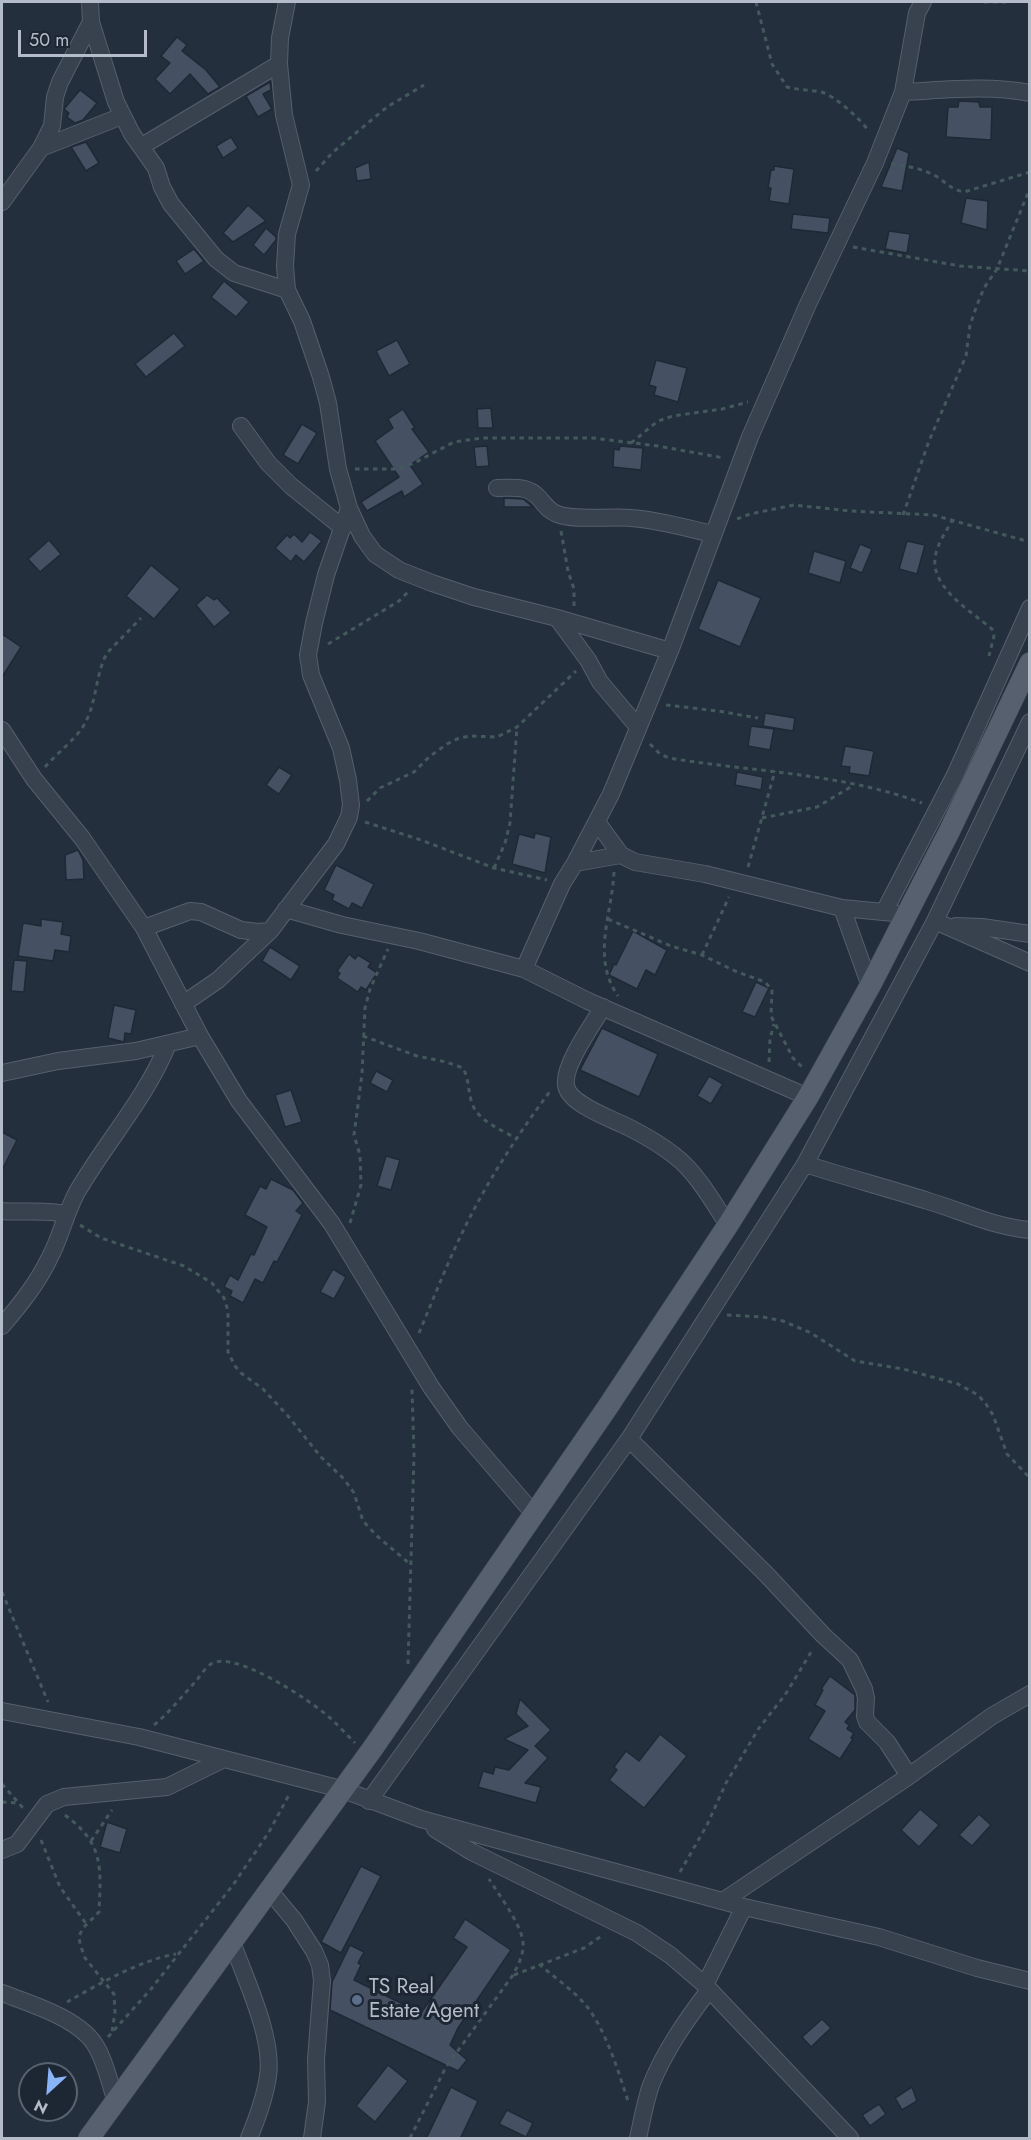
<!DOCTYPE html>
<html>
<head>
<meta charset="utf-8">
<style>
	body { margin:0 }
	#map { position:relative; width:1031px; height:2140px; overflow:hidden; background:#242f3e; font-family:Jost,sans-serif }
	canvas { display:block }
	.frame { position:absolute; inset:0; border:3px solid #b4bcc9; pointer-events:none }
	.north { position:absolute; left:18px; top:2062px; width:60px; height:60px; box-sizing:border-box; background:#1d2633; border:2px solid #59626f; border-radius:50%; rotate:206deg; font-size:16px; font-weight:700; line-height:24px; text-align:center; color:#b4bcc9 }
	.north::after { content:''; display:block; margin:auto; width:21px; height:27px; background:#8ab4f8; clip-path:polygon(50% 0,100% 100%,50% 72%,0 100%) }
	.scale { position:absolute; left:18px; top:30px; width:129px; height:27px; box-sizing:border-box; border:3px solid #b4bcc9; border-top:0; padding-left:8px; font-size:18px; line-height:21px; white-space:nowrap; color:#b4bcc9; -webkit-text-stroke:4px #1d2633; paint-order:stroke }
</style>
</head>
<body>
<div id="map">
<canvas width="1031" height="2140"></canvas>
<div class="frame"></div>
<div class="north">N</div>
<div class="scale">50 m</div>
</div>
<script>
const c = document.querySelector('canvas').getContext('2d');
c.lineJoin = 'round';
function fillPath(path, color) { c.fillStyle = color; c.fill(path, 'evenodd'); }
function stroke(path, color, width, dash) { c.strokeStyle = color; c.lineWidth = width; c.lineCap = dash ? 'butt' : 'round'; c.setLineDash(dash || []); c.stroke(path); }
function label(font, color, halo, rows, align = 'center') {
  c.font = font + ' Jost,sans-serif'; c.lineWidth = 6; c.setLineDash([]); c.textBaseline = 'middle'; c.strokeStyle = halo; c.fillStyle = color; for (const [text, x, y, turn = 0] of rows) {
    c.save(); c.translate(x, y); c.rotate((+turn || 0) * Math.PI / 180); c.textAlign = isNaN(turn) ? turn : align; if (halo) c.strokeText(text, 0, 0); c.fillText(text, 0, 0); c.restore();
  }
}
const building = new Path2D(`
	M177 37 187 45 182 51 206 70 220 87 208 94 190 74 170 94 155 79 170 63 161 56Z
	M270 82 271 90 263 94 272 109 258 117 246 96Z
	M80 90 97 103 83 120 75 123 67 117 69 113 64 109Z
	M959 101 979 102 980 107H992L991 140 946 137 948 107H958Z
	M231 137 238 148 223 158 216 146Z
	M86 142 99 163 86 171 71 147Z
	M897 148 909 153 902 191 881 187Z
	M369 162 371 179 357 181 355 168Z
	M774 166 794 169 789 204 769 201 771 188H768L771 170H774Z
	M966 198 988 201 987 230 961 223Z
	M248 205 266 221 233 242 223 233Z
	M793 214 830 218 828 233 791 229Z
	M266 228 276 237V240L264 255 253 245Z
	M889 231 910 234 907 253 885 249Z
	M194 249 204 261 185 274 176 261Z
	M224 281 249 302 236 317 211 297Z
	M174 333 185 346 146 377 135 364Z
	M397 340 410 364 389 376 376 351Z
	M656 360 687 368 678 402 654 395 656 387 649 385Z
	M491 408 493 428H478L477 409Z
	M403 409 415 428 412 429 429 452 410 465 423 484 404 497 402 491 367 511 361 502 399 477 375 441 393 428 388 419Z
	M302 424 317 433 298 464 283 455Z
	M487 446 489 466 476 467 474 447Z
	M620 446 643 448 641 470 613 467 614 449 619 450Z
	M504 498 523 499 533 507H504Z
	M310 532 322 541 304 562 296 555 291 562 275 548 287 535 290 538 294 534 302 542Z
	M49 540 61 554 40 572 28 559Z
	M907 541 925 545 917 574 899 569Z
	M860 544 872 549 862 573 850 568Z
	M814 551 846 561 840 583 808 573Z
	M151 565 180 589 154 619 126 596Z
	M718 580 761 598 740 647 698 629Z
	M207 595 214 600 217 598 231 613 214 627 196 605Z
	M2 634 21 647 2 677Z
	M765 713 795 718 793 731 763 726Z
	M751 726 774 729 770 750 748 746Z
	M845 746 874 751 869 776 849 773 850 767 841 766Z
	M279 767 292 775 279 794 266 785Z
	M737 772 763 777 761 790 735 785Z
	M535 833 551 837 545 873 512 864 519 834 534 838Z
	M78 850 83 860 84 879 66 880 65 855Z
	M336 865 374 884 362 908 352 903 349 909 332 900 334 895 324 890Z
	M41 919 63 922 61 934 71 936 69 952 55 950 53 961 18 956 23 923 41 926Z
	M633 931 667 950 655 975 646 970 637 989 609 975 614 964 616 965Z
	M270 947 300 966 291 980 262 961Z
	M349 954 355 959 358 955 371 963 368 967 377 973 366 990 361 987 358 992 337 978 340 973 337 971Z
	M14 960 27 961 24 992 11 991Z
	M756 982 769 988 755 1017 742 1012Z
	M114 1005 136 1010 131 1034 125 1033 124 1042 108 1038Z
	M602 1028 658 1054 639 1097 580 1070Z
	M376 1071 393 1080 387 1092 370 1083Z
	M709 1076 723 1084 711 1104 697 1096Z
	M291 1090 302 1122 285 1127 275 1095Z
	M2 1132 17 1140 2 1170Z
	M386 1156 400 1160 391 1190 377 1186Z
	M271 1179 293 1190 303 1203 296 1211 302 1215 277 1262 274 1261 263 1283 255 1279 243 1303 230 1296 232 1291 224 1287 230 1275 238 1280 251 1254 254 1255 267 1227 245 1215 260 1186 266 1189Z
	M333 1269 346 1277 334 1299 320 1292Z
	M830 1676 855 1695V1710L845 1722 849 1725 847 1729 854 1733 851 1738 853 1739 840 1759 808 1739 825 1711 815 1705 823 1690 821 1689Z
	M520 1699 551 1730 535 1746 548 1758 525 1783 541 1787 536 1803 478 1787 483 1771 493 1774 495 1767 509 1770 528 1750 504 1739 528 1726 516 1714Z
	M660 1734 687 1756 644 1808 609 1780 617 1770 614 1767 626 1751 639 1761Z
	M920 1809 939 1825 919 1847 901 1830Z
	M979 1814 991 1825 972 1846 959 1835Z
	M107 1822 127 1829 120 1853 100 1847Z
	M361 1866 381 1876 341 1953 321 1942Z
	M465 1919 511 1950 458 2028 450 2045 467 2060 458 2071 330 2010 332 1982 350 1945 364 1952 358 1963 361 1965 354 1980 421 2013 467 1947 453 1938Z
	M822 2019 831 2028 811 2047 802 2037Z
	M388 2065 408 2081 375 2122 356 2106Z
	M451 2087 478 2101 460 2139H426Z
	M912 2087 917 2101 902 2110 895 2098Z
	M879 2104 886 2114 870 2126 862 2115Z
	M507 2110 533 2123 526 2137 499 2124Z`);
const path = new Path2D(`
	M756 2 772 64 787 87C798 90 809 90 821 92 834 95 862 120 869 132
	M984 2H1009
	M891 164C908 166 925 169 939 178 947 184 953 190 964 192L1030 172
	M316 171 332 153 387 107 424 85
	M853 247 960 266 1030 271
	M631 443 658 421 673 416 722 409 748 402
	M355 469H398L414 463 454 442 482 438H593L658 446 724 458
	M903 515 929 441 966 356 970 325 977 305 984 288 997 269 1030 188
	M737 519 750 514 794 505 850 511 933 515 1030 542
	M953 519C947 530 939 541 936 553 927 586 971 611 992 629L994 636 989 656
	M561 531 568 571 574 589V607
	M328 644 399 601 410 590
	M666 705 718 711 758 718
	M650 744 660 754 669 758C753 772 841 773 922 803
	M45 767C57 753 75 740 84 725 97 703 95 675 107 653L141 618
	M367 801 380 788 414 772 429 757 447 744 459 738 470 736 497 737 517 727 576 671
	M762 818 817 807 854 785
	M365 822 421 840 494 868 547 880
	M748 867 775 771
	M494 868 505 843 510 823 517 727
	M614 872C612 915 591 957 618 996
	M608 919 671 946 702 955 735 971 765 982 772 990 771 1016 793 1058 803 1068
	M702 955 729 897
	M363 1036 417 1056 446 1062 463 1068C469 1079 468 1089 471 1100 476 1121 501 1129 517 1139
	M769 1062 770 1039 774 1024
	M350 1223 361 1185 360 1155 354 1135 362 1074 365 1008 370 989 388 949
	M80 1225 101 1238 184 1266 212 1283 224 1298 228 1311V1352L235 1366 241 1373 263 1389 288 1416 321 1457 344 1479 354 1493 363 1521 377 1536 410 1564
	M727 1315 763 1317 783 1321 811 1333 855 1361 903 1369 958 1384 978 1395 986 1404 993 1415 1007 1454 1030 1478
	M419 1333C435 1295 450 1256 469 1219 492 1174 521 1130 551 1090
	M2 1592 48 1702
	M408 1664 414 1455 412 1389
	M154 1725C170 1712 182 1696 196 1681 200 1676 205 1668 211 1664 234 1649 311 1701 329 1717 338 1725 347 1735 355 1743
	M2 1784 23 1808
	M2 1802 20 1803
	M65 1815C104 1844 101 1867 99 1912L83 1928 79 1936 80 1944 85 1958 114 1994 115 2012 112 2032
	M41 1840 60 1887 87 1925
	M91 1841 112 1810
	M680 1872 707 1825 726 1783 759 1728 785 1695 813 1649
	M539 1964C556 1979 578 1993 591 2012 609 2039 619 2074 629 2104
	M514 1975 584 1948 603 1935
	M67 2002C99 1984 140 1960 176 1954
	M108 2037 151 1989 233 1885 269 1832 290 1793
	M410 2138 446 2067 513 1975C518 1965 524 1955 523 1943 522 1925 499 1895 489 1879`);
const minor = new Path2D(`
	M90 2 91 22 116 102 132 134 156 168 162 187 171 204 216 259 234 273 287 290
	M287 2 280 38 279 64 284 115 301 185 287 234 285 266 287 290 302 321 321 377 328 403 338 469 349 508 362 536 375 554 399 570 432 583 474 597 557 618 670 651
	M903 92C945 90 988 85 1030 93
	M142 146 279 64
	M41 148 122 116
	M2 202 41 148 52 126 55 97 60 82 91 22
	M241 426 268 463 291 486 343 528
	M497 488C514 488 528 485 540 499 545 505 549 511 557 514 575 521 610 516 631 518 659 520 686 528 713 534
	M557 618 588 660 600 682 638 727
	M2 730 34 779 82 838 144 928 200 1036 239 1101 332 1224 431 1387 460 1428 534 1514
	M597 822 621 855 635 862 705 874 842 908 894 913
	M575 863 621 855
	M842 908 870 986
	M286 909 342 925 419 941 524 969 588 1001 808 1097
	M884 912 955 775 1030 608
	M935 921 1030 963
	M956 926 982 927 1030 934
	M144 928 190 911 201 912 241 930 258 932 270 931
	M524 969 562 884 575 863 611 794 670 651 750 437 808 304 875 163 903 92 917 13 923 2
	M183 1004 218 980 270 931 336 844 349 817 351 805 348 780 341 748 311 675 308 655 314 623 326 575 349 508
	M603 1007C593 1024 563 1065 566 1085 568 1104 612 1119 628 1127 644 1135 661 1145 675 1156 697 1173 713 1202 728 1225
	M2 1073 58 1061 136 1051 200 1036
	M805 1164C846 1177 887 1188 928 1201 962 1211 994 1227 1030 1230
	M2 1211C23 1213 44 1209 65 1214
	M2 1326C19 1306 37 1284 49 1259 61 1237 65 1214 77 1192 106 1142 146 1098 168 1044
	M629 1439 766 1574 823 1635 850 1660 864 1689 866 1698 865 1716 867 1722 887 1742 909 1776
	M2 1711 139 1737 341 1789 421 1819 744 1907 879 1937 977 1968 1030 1981
	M369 1801 629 1439 805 1164 935 921 1030 722
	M435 1829 472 1852 637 1933 670 1955 705 1985 850 2138
	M2 1850 17 1844 47 1804 64 1797 167 1787 224 1759
	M269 1890 294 1920 314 1951 320 1965 322 1981 316 2060 317 2102 312 2138
	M723 1901 909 1776 992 1716 1030 1694
	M232 1942C245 1978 274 2038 268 2076 265 2097 257 2119 249 2138
	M705 1985 744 1907
	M2 1993C31 2004 82 2019 97 2048 106 2064 110 2084 116 2102
	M638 2138C642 2121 645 2102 651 2085 665 2050 687 2019 709 1990`);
const major = new Path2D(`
	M89 2138 373 1748 607 1408 728 1225 808 1097 870 986 949 832 1030 663`);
const markers = [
	[357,2000,6,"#5c6f8a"]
];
const poiNames = [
	["TS Real",369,1988],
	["Estate Agent",369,2012]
];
fillPath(building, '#455162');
stroke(building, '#1f2835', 1.5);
stroke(minor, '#565f6c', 18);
stroke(major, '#414a57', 22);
stroke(path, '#44595c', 3, [4.5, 4.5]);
stroke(minor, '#38414e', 16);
stroke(major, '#56606e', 21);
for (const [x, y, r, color] of markers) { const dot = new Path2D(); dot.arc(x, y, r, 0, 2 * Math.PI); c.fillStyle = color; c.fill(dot); stroke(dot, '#1d2633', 2); }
label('21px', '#b4bcc9', '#1d2633', poiNames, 'left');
</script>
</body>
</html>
